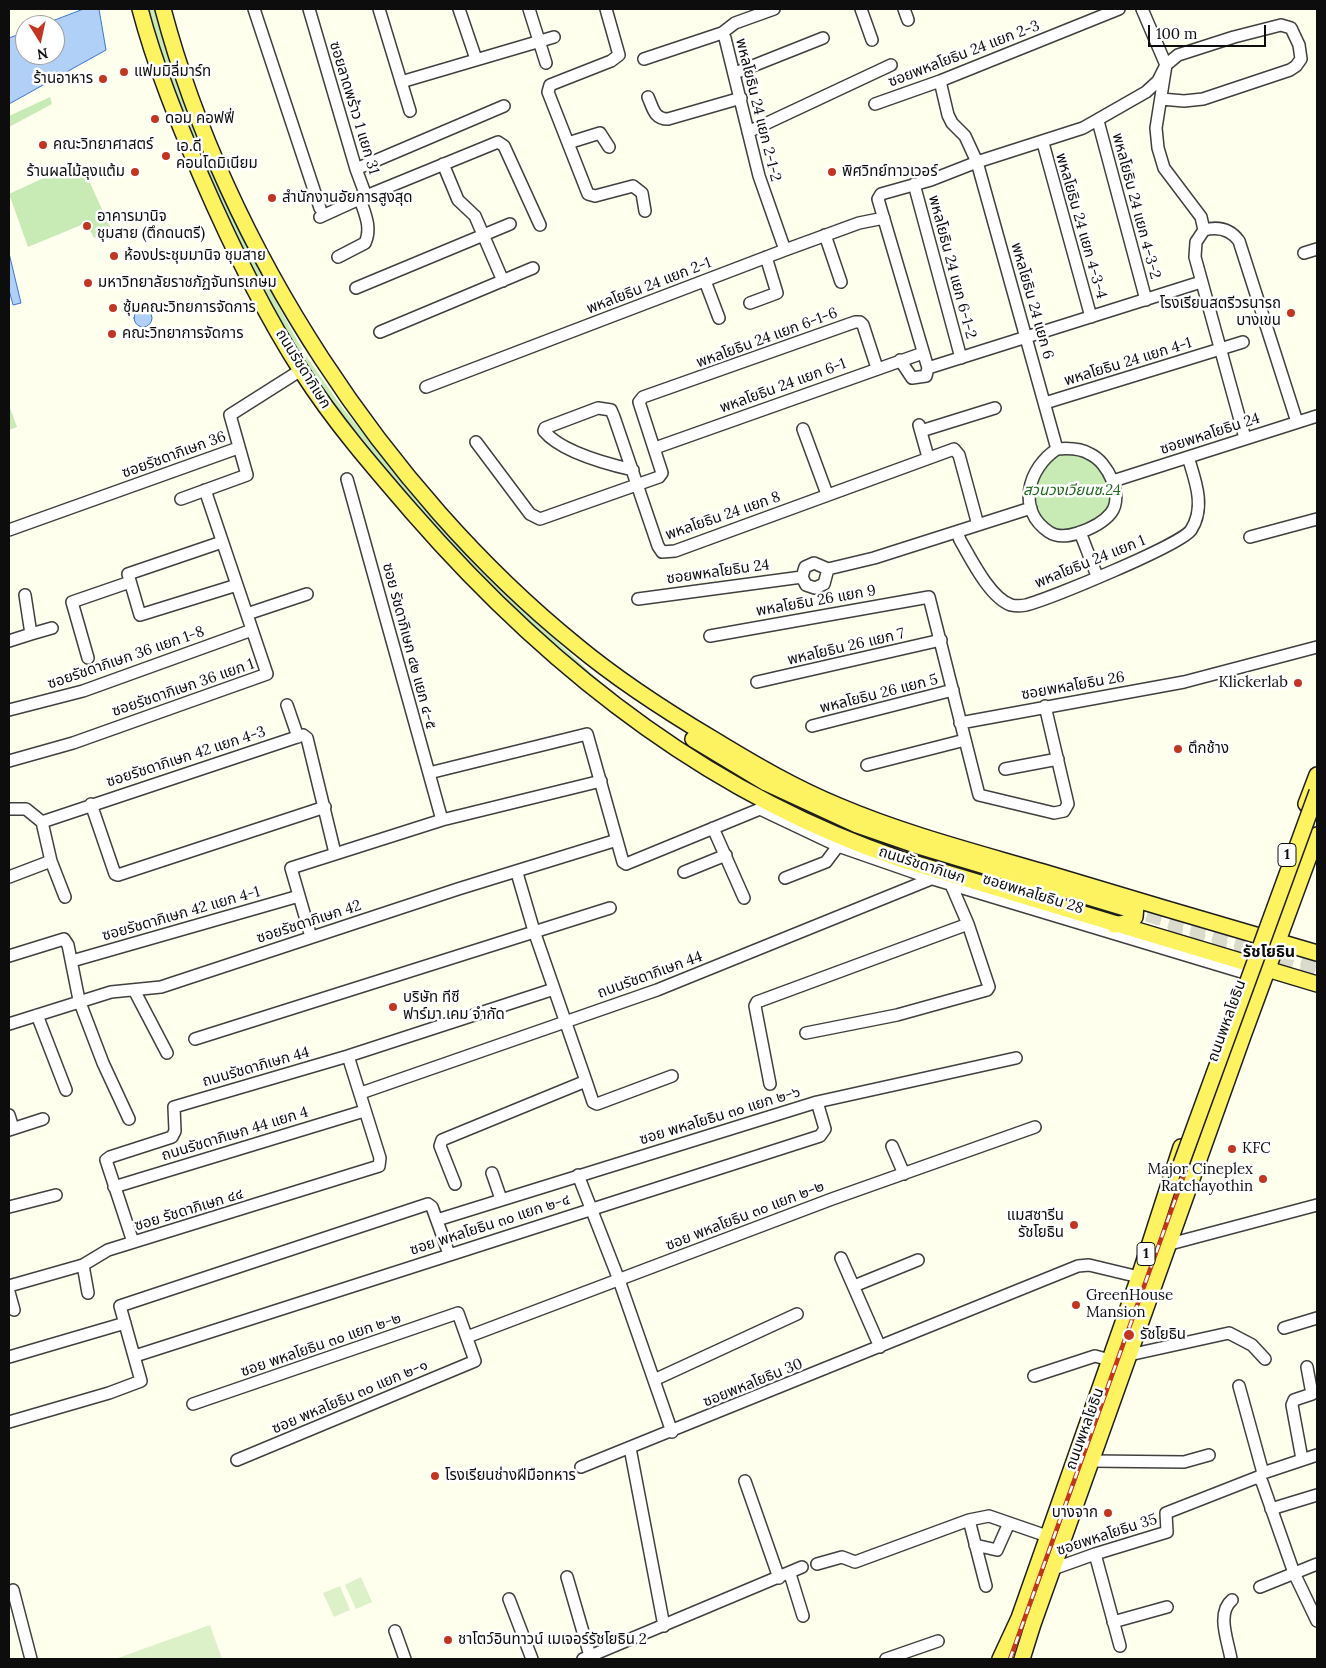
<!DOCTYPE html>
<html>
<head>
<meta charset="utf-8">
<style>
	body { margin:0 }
	#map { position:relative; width:1326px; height:1668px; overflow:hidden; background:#ffffed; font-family:Lora,serif }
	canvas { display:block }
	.frame { position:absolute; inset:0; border:10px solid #0d0d0d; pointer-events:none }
	.north { position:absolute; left:15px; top:15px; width:50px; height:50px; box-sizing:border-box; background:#fff; border:1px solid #9e9e9e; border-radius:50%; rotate:170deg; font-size:14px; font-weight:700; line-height:20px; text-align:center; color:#0d0d0d }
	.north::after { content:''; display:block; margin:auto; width:18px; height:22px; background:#c23621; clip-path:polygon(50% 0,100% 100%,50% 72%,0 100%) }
	.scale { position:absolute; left:1148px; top:25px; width:118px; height:22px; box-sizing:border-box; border:2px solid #0d0d0d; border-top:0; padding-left:6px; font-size:15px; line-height:18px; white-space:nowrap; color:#0d0d0d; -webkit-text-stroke:4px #fff; paint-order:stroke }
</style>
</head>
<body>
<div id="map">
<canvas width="1326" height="1668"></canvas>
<div class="frame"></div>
<div class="north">N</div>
<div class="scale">100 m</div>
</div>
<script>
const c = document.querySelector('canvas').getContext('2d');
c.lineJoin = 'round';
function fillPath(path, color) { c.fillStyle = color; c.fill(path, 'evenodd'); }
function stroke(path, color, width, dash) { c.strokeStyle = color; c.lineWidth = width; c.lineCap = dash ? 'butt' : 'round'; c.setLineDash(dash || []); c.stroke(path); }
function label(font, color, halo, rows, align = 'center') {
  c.font = font + ' Lora,"Noto Sans Thai",serif'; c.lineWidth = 5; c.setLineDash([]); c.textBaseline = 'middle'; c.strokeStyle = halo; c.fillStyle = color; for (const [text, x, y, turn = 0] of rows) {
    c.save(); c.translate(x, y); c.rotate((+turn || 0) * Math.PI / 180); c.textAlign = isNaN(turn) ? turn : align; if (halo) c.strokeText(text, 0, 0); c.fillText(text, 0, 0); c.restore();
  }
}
const green = new Path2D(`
	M145 9H154L179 87 222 191 266 283 304 353 341 406 379 453 478 568 606 687 537 634 474 574 333 408 268 304 191 140Z
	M50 97 52 104 9 127V116Z
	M80 161 112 231 94 238 86 223 28 247 9 194Z
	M9 405 17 427 9 430Z
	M1068 448 1101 462 1115 502 1107 516 1076 534 1046 530 1033 512 1035 470Z`);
const pitch = new Path2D(`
	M361 1577 372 1602 356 1609 345 1585Z
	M340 1586 350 1610 334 1617 323 1593Z
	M210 1625 222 1659H115Z`);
const water = new Path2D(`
	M84 9H99L106 50 9 104V38L25 32V55H55V25H42Z
	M9 253 21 303 13 305 9 290Z
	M134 318a9 9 0 1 1 18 0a9 9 0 1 1-18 0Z`);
const majorTunnel = new Path2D(`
	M1125 908 1317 963
	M1167 932 1317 974`);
const minor = new Path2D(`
	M254 9 320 208
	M309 9 356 169 366 196 320 217
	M379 9 410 111
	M459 9 476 59
	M529 9 546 63
	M606 9 619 55 611 61 550 85 548 92 588 194 595 196 633 186 642 193 645 211
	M861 9 872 40
	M904 9 908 20
	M1142 9 1166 65 1156 128 1158 148 1164 168 1201 217 1204 230
	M722 33 725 38 759 176 785 250
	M722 33 735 23 774 9
	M644 59 722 33
	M735 73 823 38
	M940 81 948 115 952 123 965 136 977 162 1057 449
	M401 82 554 37
	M648 97C653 108 654 119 668 119L741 98
	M1161 99 1184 101 1203 99 1290 70 1296 66 1301 59 1299 45 1291 28 1281 25 1234 37 1178 55 1166 65 1158 81 1146 92 1083 128 977 162 931 180 881 194 878 199 928 368 1201 282
	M875 104 940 81 1119 9
	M1098 121 1146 300
	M748 132 891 65
	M568 143 600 133 609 147
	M1043 143 1091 317
	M443 164 458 200 475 216 503 281
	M356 169 504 106
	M914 184 961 358
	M366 196 498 142 504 146 540 225
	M1204 230C1219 226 1231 230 1239 241L1297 422
	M1204 230 1196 242 1195 257 1245 438
	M825 235 841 282
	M1304 253 1317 249
	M338 257 365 243C372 228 365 214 360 199
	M705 281 719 318
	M356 288 510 224
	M750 303 777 293 766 257
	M380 332 533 268
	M900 360 912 378 926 376 928 368
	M426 387 785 250 859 223 884 218
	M1045 403 1243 342
	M919 425 928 457
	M803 429 827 494
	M921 431 995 408
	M476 442 530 514 540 519 659 477 662 473 639 402 643 397 855 322H860L863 325 877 368
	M655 448 923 353
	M1057 449C1068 448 1080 448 1090 454 1108 462 1124 496 1111 513 1103 523 1090 529 1078 533 1069 536 1058 538 1049 532 1016 510 1028 468 1057 449Z
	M633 470C607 464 561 452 544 431L545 428 598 408 611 410 614 417 658 546 662 552 675 551 954 449 959 455 978 525
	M347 479 442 820
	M1113 481 1317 416
	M181 499 247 475 230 415 301 370
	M9 530 238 448
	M957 532 960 540C971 559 990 598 1011 605 1015 606 1021 606 1026 605 1049 599 1181 545 1191 530 1206 507 1195 480 1188 457
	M1080 532 1097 576
	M1250 537 1317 519
	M222 542 128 574 140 615 237 585
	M814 563 828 569 824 584 815 588 806 585 802 577 805 567Z
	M828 569 874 558 1031 508
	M638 599 802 577
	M247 614 307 594
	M31 634 52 628
	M710 636 929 597 979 795 1054 813 1064 811 1068 804 1045 706
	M9 641 31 634 25 595
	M88 658 72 602 130 582
	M757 682 941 640
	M287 705 298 737
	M9 710 83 691 252 630
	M960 723 1184 682 1317 647
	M812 726 953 690
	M9 761 73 743 267 674 205 490
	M867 765 965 740
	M1005 769 1058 759
	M429 773 587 734 623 862 626 864 760 809 764 804
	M91 804 115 874 118 875 325 807
	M9 809H26L42 822
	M760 809 838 846 933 879 1245 973
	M713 828 744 898
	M51 861 65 897
	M684 872 726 855
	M9 877 51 861 42 822 303 735 307 738 335 853
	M785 878 826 862 838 846
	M311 937 291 868 442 820 601 781
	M9 956 64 939 68 945 79 1000 103 1063 129 1119
	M72 961 299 896
	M134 990 167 1053
	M37 1015 66 1090
	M9 1024 111 992 161 987 458 889 617 840
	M195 1039 610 908
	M586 1081 593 1102 597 1104 672 1076
	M770 1084 755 1006 757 1002 968 924
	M361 1093 657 990 946 873 968 924 989 987 987 990 897 1015 806 1033
	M9 1115 13 1128
	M9 1130 43 1119
	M892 1146 904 1174
	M492 1173 501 1199
	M578 1175 619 1280 672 1432
	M455 1184 440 1146 442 1140 586 1081 534 931 517 873
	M114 1187 364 1111
	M9 1207 56 1195
	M437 1220 817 1102 1016 1058
	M133 1242 106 1160 110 1157 172 1137 175 1131 174 1107 348 1056 554 989
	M1170 1244 1317 1205
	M841 1258 880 1347
	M83 1265 88 1293
	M9 1286 83 1265 108 1250 379 1166 380 1158 348 1056
	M854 1286 918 1260
	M9 1292 14 1310
	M1284 1328 1317 1318
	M467 1337 832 1199 1035 1127
	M1129 1355 1229 1333 1252 1345 1265 1359
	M135 1356 820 1136 825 1129 817 1102
	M9 1357 125 1323
	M1034 1376 1095 1356 1117 1362
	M654 1380 797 1314
	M1239 1386 1263 1473
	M193 1404 458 1313 475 1361 237 1460
	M9 1422 109 1393 141 1381 120 1306 428 1204 432 1207 449 1254
	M630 1448 664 1626
	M1302 1459 1292 1405 1294 1400 1312 1394 1307 1367
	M1092 1461 1184 1462 1209 1455
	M581 1467 1078 1266 1089 1265 1139 1277
	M1259 1477 1263 1473 1317 1455
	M745 1481 779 1578
	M1271 1509 1317 1495
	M969 1520 986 1586
	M975 1545 997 1550 1009 1523
	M1095 1554 1120 1646
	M817 1564 842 1557 855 1562 969 1520 989 1516 1047 1536
	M1053 1569 1095 1554 1167 1532 1166 1513 1258 1477 1262 1482 1294 1573 1317 1621
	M790 1574 803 1616
	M567 1577 590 1656
	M1260 1587 1317 1564
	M13 1590 31 1659
	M509 1599 532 1659
	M1113 1622 1167 1607
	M395 1631 405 1659
	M583 1659 802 1567
	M886 1659 938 1641
	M1231 1659C1228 1641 1216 1613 1232 1600`);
const major = new Path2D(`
	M140 9C155 66 178 122 201 176 230 243 262 310 302 372 334 422 373 467 412 512 546 666 705 793 900 859L1317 984
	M163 9C226 247 385 490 576 645 618 680 666 711 713 739 754 764 795 788 839 806 905 834 975 852 1043 872 1134 899 1226 927 1317 953
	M693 739 766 783 857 825 915 845 1125 908
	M1306 804 1317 775
	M1114 925 1131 922 1135 917 1136 906 1126 897
	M1000 1659 1019 1618 1139 1277 1181 1147
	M1022 1659 1033 1624 1243 1036 1317 835`);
const rail = new Path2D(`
	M1010 1659 1317 805`);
const majorBridge = new Path2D(`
	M1181 1164 1317 792`);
const markers = [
	[124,72,5,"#c23621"],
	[103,79,5,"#c23621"],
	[155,119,5,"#c23621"],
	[43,145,5,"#c23621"],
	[166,156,5,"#c23621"],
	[135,172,5,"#c23621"],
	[832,172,5,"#c23621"],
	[272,198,5,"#c23621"],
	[87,226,5,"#c23621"],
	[114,256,5,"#c23621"],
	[88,283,5,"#c23621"],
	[113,308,5,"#c23621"],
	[1291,313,5,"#c23621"],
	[112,334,5,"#c23621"],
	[1298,683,5,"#c23621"],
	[1178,749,5,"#c23621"],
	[393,1007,5,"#c23621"],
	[1232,1149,5,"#c23621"],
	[1263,1179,5,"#c23621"],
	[1074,1225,5,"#c23621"],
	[1076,1305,5,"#c23621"],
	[1129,1335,6,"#c23621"],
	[435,1476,5,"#c23621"],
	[1108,1513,5,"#c23621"],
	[448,1640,5,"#c23621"]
];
const shields = [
	[1287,855,18],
	[1146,1254,18]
];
const shieldNames = [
	["1",1287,855],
	["1",1146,1254]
];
const streetNames = [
	["ซอยพหลโยธิน 24 แยก 2-3",964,54,-21],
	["ซอยลาดพร้าว 1 แยก 31",354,108,73],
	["พหลโยธิน 24 แยก 2-1-2",758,110,76],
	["พหลโยธิน 24 แยก 4-3-2",1136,206,75],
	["พหลโยธิน 24 แยก 4-3-4",1081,226,74],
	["พหลโยธิน 24 แยก 6-1-2",952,267,75],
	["พหลโยธิน 24 แยก 2-1",649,286,-21],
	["พหลโยธิน 24 แยก 6",1032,301,74],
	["พหลโยธิน 24 แยก 6-1-6",767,338,-20],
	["พหลโยธิน 24 แยก 4-1",1128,362,-17],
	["ถนนรัชดาภิเษก",303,369,58],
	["พหลโยธิน 24 แยก 6-1",783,386,-20],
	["ซอยพหลโยธิน 24",1210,434,-18],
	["ซอยรัชดาภิเษก 36",174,455,-20],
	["พหลโยธิน 24 แยก 8",723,516,-19],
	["พหลโยธิน 24 แยก 1",1090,562,-22],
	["ซอยพหลโยธิน 24",718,572,-8],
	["พหลโยธิน 26 แยก 9",816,601,-10],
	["ซอย รัชดาภิเษก ๔๒ แยก ๔-๕",409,646,75],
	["พหลโยธิน 26 แยก 7",846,647,-13],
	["ซอยรัชดาภิเษก 36 แยก 1-8",126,658,-19],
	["ซอยพหลโยธิน 26",1073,686,-10],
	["ซอยรัชดาภิเษก 36 แยก 1",183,688,-19],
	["พหลโยธิน 26 แยก 5",879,694,-14],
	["ซอยรัชดาภิเษก 42 แยก 4-3",186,757,-18],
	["ถนนรัชดาภิเษก",922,865,18],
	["ซอยพหลโยธิน 28",1033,894,17],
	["ซอยรัชดาภิเษก 42 แยก 4-1",181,914,-16],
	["ซอยรัชดาภิเษก 42",309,922,-18],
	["ถนนรัชดาภิเษก 44",650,975,-20],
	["ถนนพหลโยธิน",1227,1021,-70],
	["ถนนรัชดาภิเษก 44",256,1067,-16],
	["ซอย พหลโยธิน ๓๐ แยก ๒-๖",720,1116,-17],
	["ถนนรัชดาภิเษก 44 แยก 4",235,1134,-17],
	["ซอย รัชดาภิเษก ๔๔",189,1210,-17],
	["ซอย พหลโยธิน ๓๐ แยก ๒-๒",745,1216,-21],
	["ซอย พหลโยธิน ๓๐ แยก ๒-๔",490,1225,-18],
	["ซอย พหลโยธิน ๓๐ แยก ๒-๒",321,1345,-19],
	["ซอยพหลโยธิน 30",753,1383,-22],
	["ซอย พหลโยธิน ๓๐ แยก ๒-๑",350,1397,-23],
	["ถนนพหลโยธิน",1085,1429,-70],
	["ซอยพหลโยธิน 35",1107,1535,-18]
];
const poiNames = [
	["แฟมมิลี่มาร์ท",134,72],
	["ร้านอาหาร",93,79,"right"],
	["ดอม คอฟฟี่",165,119],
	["คณะวิทยาศาสตร์",53,145],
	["เอ.ดี",176,147],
	["คอนโดมิเนียม",176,164],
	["ร้านผลไม้ลุงแต้ม",125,172,"right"],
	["พิศวิทย์ทาวเวอร์",842,172],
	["สำนักงานอัยการสูงสุด",282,198],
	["อาคารมานิจ",97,217],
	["ชุมสาย (ตึกดนตรี)",97,234],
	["ห้องประชุมมานิจ ชุมสาย",124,256],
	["มหาวิทยาลัยราชภัฏจันทรเกษม",98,283],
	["โรงเรียนสตรีวรนารถ",1281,304,"right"],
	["บางเขน",1281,321,"right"],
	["ซุ้มคณะวิทยการจัดการ",123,308],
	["คณะวิทยาการจัดการ",122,334],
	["Klickerlab",1288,683,"right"],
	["ตึกช้าง",1188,749],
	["บริษัท ทีซี",403,998],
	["ฟาร์มา เคม จำกัด",403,1015],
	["KFC",1242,1149],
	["Major Cineplex",1253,1170,"right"],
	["Ratchayothin",1253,1187,"right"],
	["แมสซารีน",1064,1216,"right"],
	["รัชโยธิน",1064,1233,"right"],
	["GreenHouse",1086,1296],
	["Mansion",1086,1313],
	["รัชโยธิน",1140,1335],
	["โรงเรียนช่างฝีมือทหาร",445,1476],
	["บางจาก",1098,1513,"right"],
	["ชาโตว์อินทาวน์ เมเจอร์รัชโยธิน 2",458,1640]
];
const parkNames = [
	["สวนวงเวียนซ.24",1072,491]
];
const neighbourhoodNames = [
	["รัชโยธิน",1269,952]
];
fillPath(green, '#c8ebb6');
fillPath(pitch, '#dcf1c8');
fillPath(water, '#b0d0f8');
stroke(water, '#3577d2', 1);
stroke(majorTunnel, '#dbdbcb', 15, [15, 8]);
stroke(minor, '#404040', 14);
stroke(major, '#1e1e1e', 18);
stroke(minor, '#fff', 11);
stroke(major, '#fdf260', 15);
stroke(rail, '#c23621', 4.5);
stroke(rail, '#fff', 2.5, [8]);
stroke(majorBridge, '#1e1e1e', 18, []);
stroke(majorBridge, '#fdf260', 15);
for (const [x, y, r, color] of markers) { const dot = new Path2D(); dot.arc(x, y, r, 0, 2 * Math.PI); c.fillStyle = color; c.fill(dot); stroke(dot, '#fff', 2); }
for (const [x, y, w] of shields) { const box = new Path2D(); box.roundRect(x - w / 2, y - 11.5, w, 23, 4); c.fillStyle = '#fff'; c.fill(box); stroke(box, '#0d0d0d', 1); }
label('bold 14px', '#0d0d0d', null, shieldNames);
label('15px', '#0d0d0d', '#fff', streetNames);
label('15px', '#0d0d0d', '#fff', poiNames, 'left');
label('italic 15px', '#1e671b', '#fff', parkNames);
label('bold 16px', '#0d0d0d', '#fff', neighbourhoodNames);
</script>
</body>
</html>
